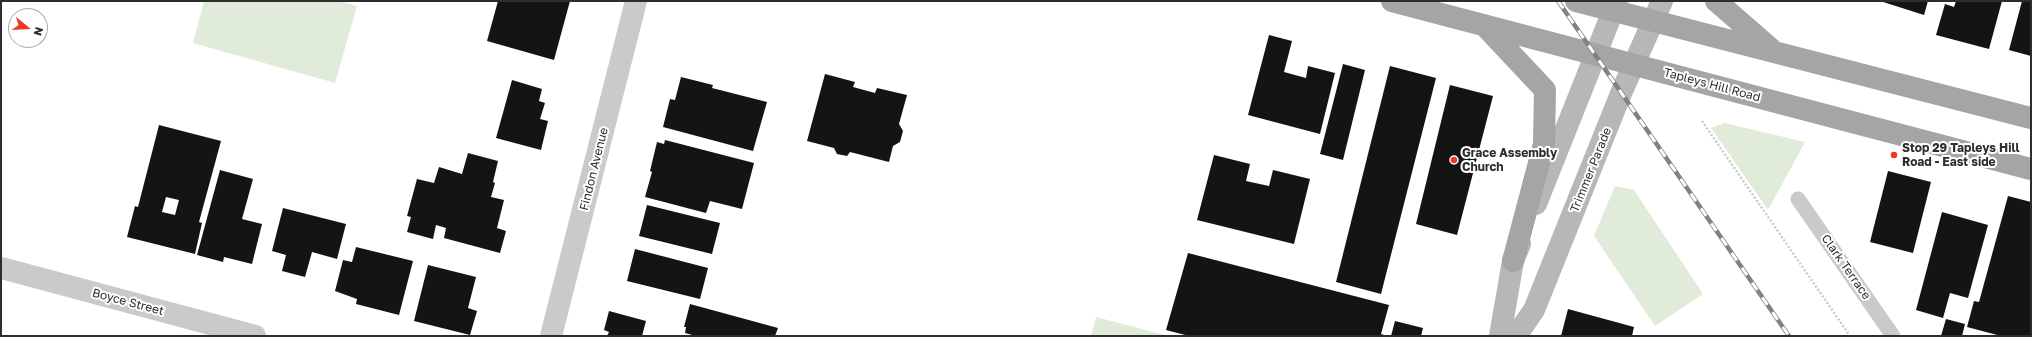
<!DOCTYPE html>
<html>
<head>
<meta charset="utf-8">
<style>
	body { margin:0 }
	#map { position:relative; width:2032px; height:337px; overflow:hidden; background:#fff; font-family:"Golos Text",sans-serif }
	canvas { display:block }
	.frame { position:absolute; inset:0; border:2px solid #2d2d2d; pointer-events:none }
	.north { position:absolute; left:8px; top:8px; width:40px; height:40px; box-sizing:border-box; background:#fff; border:1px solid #ababab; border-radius:50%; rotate:108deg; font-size:11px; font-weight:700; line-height:16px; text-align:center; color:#2d2d2d }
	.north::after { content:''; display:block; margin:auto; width:14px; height:18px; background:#ed3a25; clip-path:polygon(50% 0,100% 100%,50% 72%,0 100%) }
</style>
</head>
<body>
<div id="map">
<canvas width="2032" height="337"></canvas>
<div class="frame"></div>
<div class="north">N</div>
</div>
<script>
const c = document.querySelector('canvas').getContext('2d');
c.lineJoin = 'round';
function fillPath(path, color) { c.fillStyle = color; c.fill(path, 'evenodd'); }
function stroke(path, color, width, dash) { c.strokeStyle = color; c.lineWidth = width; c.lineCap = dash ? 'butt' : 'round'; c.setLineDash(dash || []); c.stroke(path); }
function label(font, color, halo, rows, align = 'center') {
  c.font = font + ' "Golos Text",sans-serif'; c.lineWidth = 4; c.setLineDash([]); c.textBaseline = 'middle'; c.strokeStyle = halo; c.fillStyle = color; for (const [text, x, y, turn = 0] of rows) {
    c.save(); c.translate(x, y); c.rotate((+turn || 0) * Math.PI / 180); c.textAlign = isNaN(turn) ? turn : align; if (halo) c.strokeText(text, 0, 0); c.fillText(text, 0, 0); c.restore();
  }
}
const green = new Path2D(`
	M204 1H339L357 6 335 83 193 43Z
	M1725 123 1805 142 1768 210 1711 128Z
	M1615 186 1634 190 1703 294 1655 326 1594 236Z
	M1096 317 1169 336H1091Z`);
const building = new Path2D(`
	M498 1H570L554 60 487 41Z
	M1880 1H1928L1924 15Z
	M1956 1H2002L1989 49 1936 35 1945 4 1954 7Z
	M2022 1H2031V56L2009 50Z
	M1269 35 1292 41 1284 72 1306 78 1308 66 1335 73 1320 134 1248 115Z
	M1343 64 1365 70 1343 160 1320 154Z
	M1390 66 1436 78 1381 294 1336 282Z
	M825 74 855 82 853 87 875 93 877 88 907 95 899 124 903 131 900 142 893 146 889 162 850 152 847 156 837 154 834 148 807 141Z
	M681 77 713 85 712 88 767 102 753 151 663 127 670 99 675 100Z
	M512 80 542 89 539 101 545 103 540 119 548 121 541 150 496 138Z
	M1450 85 1493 96 1457 235 1416 224Z
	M159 125 221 141 199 222 202 223 195 254 127 237 135 206 138 207ZM166 197 179 200 175 215 162 212Z
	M665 140 754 163 742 209 710 201 706 213 645 197 652 172 650 171 657 142 664 144Z
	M468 153 498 161 493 182 495 183 491 197 504 200 497 228 506 231 500 253 444 238 446 228 436 225 433 239 407 232 411 217 407 216 417 179 434 183 439 167 462 174Z
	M1214 155 1250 164 1246 181 1269 186 1273 170 1310 179 1294 244 1197 220Z
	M220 170 253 179 242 219 262 224 252 264 224 257 223 262 197 255Z
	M1888 171 1931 182 1913 253 1870 242Z
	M2008 196 2031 202V336H2001L1967 327 1974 301 1979 302Z
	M647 205 720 223 712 254 639 236Z
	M283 208 346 224 337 259 312 252 305 277 282 271 286 255 272 251Z
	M1942 212 1988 225 1968 298 1950 293 1943 318 1916 310Z
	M356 247 413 261 399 315 356 304 357 299 335 291 343 260 352 262Z
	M635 249 708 268 700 299 627 281Z
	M1188 253 1389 305 1381 334 1387 336H1189L1166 330Z
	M428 265 476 277 468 308 477 311 470 335 414 321Z
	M690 304 778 328 775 336H696L685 333 686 327H684Z
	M1568 309 1634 327 1632 336H1561Z
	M609 311 646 321 642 336H607L609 332 604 330Z
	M1946 319 1965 324 1962 336H1941Z
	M1395 321 1423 328 1421 336H1391Z`);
const path = new Path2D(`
	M1702 121 1850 336`);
const lane = new Path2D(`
	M1798 199 1893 336`);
const street = new Path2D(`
	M1 268 255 336
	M551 336 636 1`);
const secondary = new Path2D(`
	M1536 204 1617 1
	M1500 336 1513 261 1520 244
	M1516 336 1534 310 1622 91 1662 1`);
const primary = new Path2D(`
	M1392 1 2031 169
	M1576 1 2031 118
	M1716 1 1770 48
	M1484 25 1545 90 1544 144 1513 261`);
const rail = new Path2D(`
	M1558 1 1789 336`);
const markers = [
	[1894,155,4,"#ed3a25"],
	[1454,160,4,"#ed3a25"]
];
const streetNames = [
	["Tapleys Hill Road",1712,85,15],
	["Findon Avenue",594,169,-76],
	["Trimmer Parade",1591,170,-68],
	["Clark Terrace",1846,267,55],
	["Boyce Street",128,302,15]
];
const poiNames = [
	["Stop 29 Tapleys Hill",1902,148],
	["Road - East side",1902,162],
	["Grace Assembly",1462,153],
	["Church",1462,167]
];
fillPath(green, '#e0ebd9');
fillPath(building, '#141414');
stroke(path, '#cacaca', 2.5, [2, 2]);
stroke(lane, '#cacaca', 15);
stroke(street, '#cacaca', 22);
stroke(secondary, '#b7b7b7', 22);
stroke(primary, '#a5a5a5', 22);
stroke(rail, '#828282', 4.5);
stroke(rail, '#fff', 3, [9]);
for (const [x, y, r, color] of markers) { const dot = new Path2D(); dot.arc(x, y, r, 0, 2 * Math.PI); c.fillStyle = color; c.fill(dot); stroke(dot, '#fff', 1.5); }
label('12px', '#2d2d2d', '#fff', streetNames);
label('bold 12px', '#2d2d2d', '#fff', poiNames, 'left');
</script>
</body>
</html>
